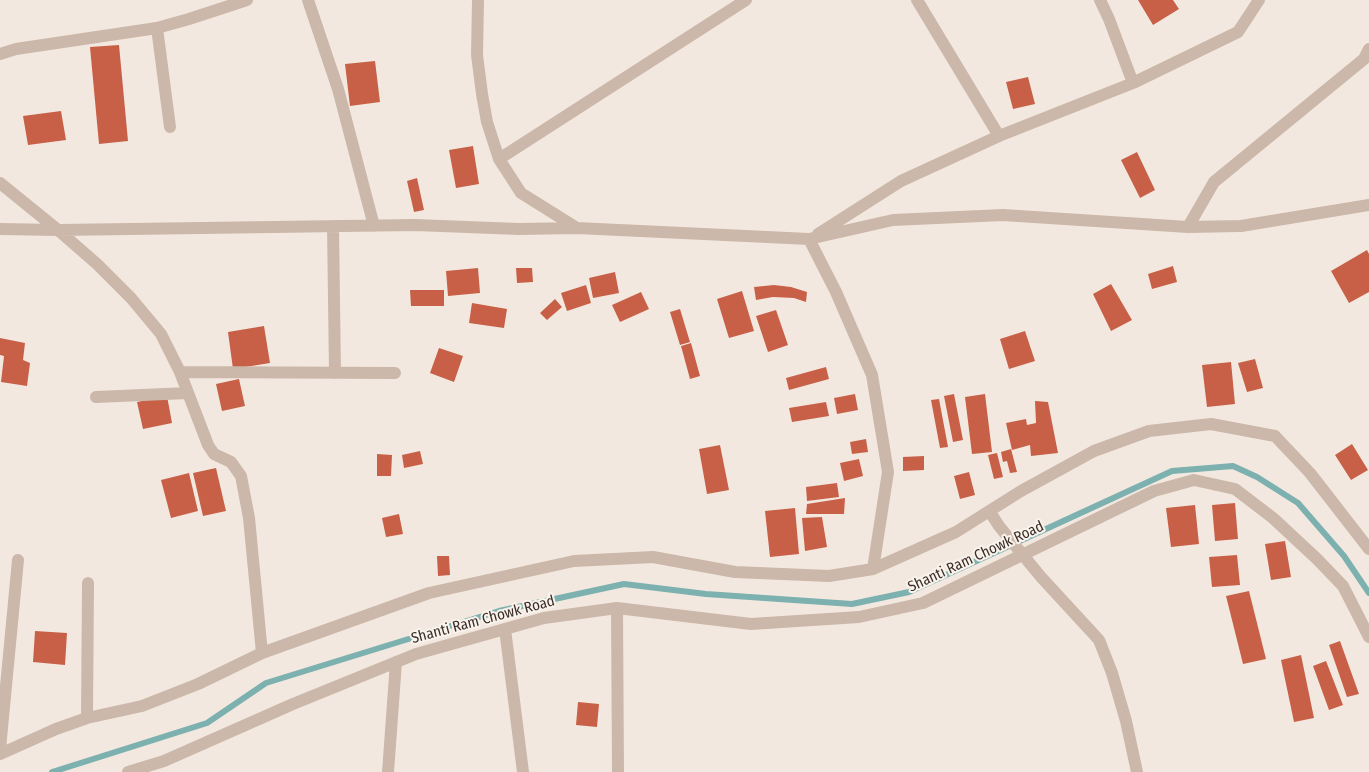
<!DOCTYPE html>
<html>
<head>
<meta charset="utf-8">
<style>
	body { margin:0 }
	canvas { display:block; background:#f3e8df }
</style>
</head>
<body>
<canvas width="1369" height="772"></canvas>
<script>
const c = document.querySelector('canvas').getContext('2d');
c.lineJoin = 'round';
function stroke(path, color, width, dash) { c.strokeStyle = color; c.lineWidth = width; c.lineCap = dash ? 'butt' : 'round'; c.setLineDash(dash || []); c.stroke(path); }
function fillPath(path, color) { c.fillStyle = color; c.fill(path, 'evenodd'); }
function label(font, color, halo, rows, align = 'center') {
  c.font = font + ' "Fira Sans Condensed",sans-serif'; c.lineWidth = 4; c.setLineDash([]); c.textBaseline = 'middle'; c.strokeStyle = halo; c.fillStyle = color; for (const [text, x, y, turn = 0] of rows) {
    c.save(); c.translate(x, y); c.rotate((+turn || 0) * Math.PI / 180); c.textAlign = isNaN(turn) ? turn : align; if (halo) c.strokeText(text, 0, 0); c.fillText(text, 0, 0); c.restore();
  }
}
const stream = new Path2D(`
	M52 772 207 723 266 683 499 611 624 584 706 594 852 604 909 592 1172 471 1233 466 1257 477 1298 503 1344 556 1369 593`);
const building = new Path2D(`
	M1138 0H1173L1179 9 1153 25Z
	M119 45 128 141 99 144 90 47Z
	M375 61 380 102 350 106 345 64Z
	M1028 77 1035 104 1013 109 1006 82Z
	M61 111 66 140 28 145 23 116Z
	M473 146 479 184 456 188 449 150Z
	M1137 152 1155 190 1140 198 1121 160Z
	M417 178 424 210 414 212 407 181Z
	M1367 250 1369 254V292L1349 303 1331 271Z
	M1173 266 1177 282 1152 289 1148 274Z
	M478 268 480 293 448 296 446 271Z
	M516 268H532L533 282 517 283Z
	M615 272 619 293 593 298 589 278Z
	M1111 284 1132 320 1111 331 1093 294Z
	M586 285 591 303 567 311 561 293Z
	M774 285 791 287 807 292 806 302 794 298 773 297 756 300 754 287Z
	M410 290H444V306H411Z
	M742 291 754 331 729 338 717 299Z
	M641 292 649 309 620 322 612 305Z
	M555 299 562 307 547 320 540 313Z
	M472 303 507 309 504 328 469 323Z
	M680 309 690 342 680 345 670 312Z
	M776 310 788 345 768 352 756 316Z
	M264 326 270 363 233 369 228 332Z
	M1025 331 1035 361 1009 369 1000 339Z
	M0 338 25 343 23 360 30 363 27 386 1 382 4 356 0 355Z
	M691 343 700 376 690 379 681 346Z
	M439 348 463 356 454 382 430 373Z
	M1255 359 1263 388 1247 392 1238 363Z
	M1231 362 1235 404 1207 407 1202 365Z
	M826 367 829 379 789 390 786 378Z
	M239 379 245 406 222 411 216 384Z
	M855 394 858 410 837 414 834 398Z
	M954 394 963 440 953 442 944 396Z
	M985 394 992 452 972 454 965 397Z
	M167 396 172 423 143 429 137 402Z
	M939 399 948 447 940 448 931 400Z
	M1035 401 1048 402 1058 453 1031 456 1030 445 1012 450 1006 423 1026 419 1027 425 1036 423Z
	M826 402 829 416 792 422 789 408Z
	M866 439 868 452 852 454 850 442Z
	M1352 444 1368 470 1351 480 1335 455Z
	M720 445 729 490 707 494 699 449Z
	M1011 449 1017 472 1010 473 1007 461 1003 462 1001 452Z
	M420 451 423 464 404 468 402 455Z
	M997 453 1003 477 994 479 988 455Z
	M377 454 392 455 391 476H377Z
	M924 456V470L903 471V457Z
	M859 459 863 476 844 481 840 463Z
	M216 468 226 511 203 516 193 473Z
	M969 472 975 495 960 499 954 476Z
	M189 473 198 511 171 518 161 480Z
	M837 483 839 497 807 501 806 487Z
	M845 498 844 514H806L807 504Z
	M1235 503 1238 539 1215 541 1212 505Z
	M1195 505 1199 544 1171 547 1166 508Z
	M795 508 799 554 770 557 765 511Z
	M399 514 403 534 386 537 382 518Z
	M822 517 827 547 805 551 802 518Z
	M1285 541 1291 577 1271 580 1265 544Z
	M1237 555 1240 585 1212 587 1209 557Z
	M437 556H449L450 575 438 576Z
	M1249 591 1266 659 1243 664 1226 596Z
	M35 631 67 633 65 665 33 662Z
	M1340 641 1359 694 1347 697 1329 645Z
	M1301 655 1314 718 1294 722 1281 660Z
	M1326 661 1343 705 1329 710 1313 666Z
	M578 702 599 704 597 727 576 725Z`);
const minor = new Path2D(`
	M308 0 338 89 374 226
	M478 0 477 55 482 94 487 122 499 159 521 193 577 228
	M917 0 999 136
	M1100 0 1109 19 1133 83
	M157 28 170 127
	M0 54 16 49 157 28 189 19 247 0
	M499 159 746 0
	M0 183 58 230 97 264 131 298 161 334 180 372 208 445 214 454 231 462 241 476 249 518 262 653
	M333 226 335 373
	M1188 227 1214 182 1364 59 1369 49
	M0 229 58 230 415 225 519 229 577 228 809 239 893 220 1003 215 1188 227 1241 226 1369 205
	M818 234 901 181 999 136 1133 83 1238 32 1259 0
	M809 239 836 292 872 375 888 472 873 569
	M180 372 395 373
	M96 397 188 393
	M990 512 999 526 1041 577 1099 640 1112 673 1126 721 1137 772
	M617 608 618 772
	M505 629 523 772
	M87 718 88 583
	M0 749 18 560
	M0 754 56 729 87 718 142 706 198 684 262 653 429 593 574 561 653 557 735 572 829 576 873 569 956 532 1021 491 1094 451 1149 431 1211 424 1275 436 1310 473 1369 549
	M128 772 164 761 293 704 416 654 544 618 617 608 751 624 859 617 923 603 1154 491 1194 480 1235 489 1273 518 1317 559 1343 586 1369 637
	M388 772 396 662`);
const streetNames = [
	["Shanti Ram Chowk Road",976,557,-25],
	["Shanti Ram Chowk Road",483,620,-15]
];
stroke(stream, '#7db1b0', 6);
fillPath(building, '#c86048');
stroke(minor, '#ccb8aa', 12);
label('15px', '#392e2a', '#faf3eb', streetNames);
</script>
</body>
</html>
